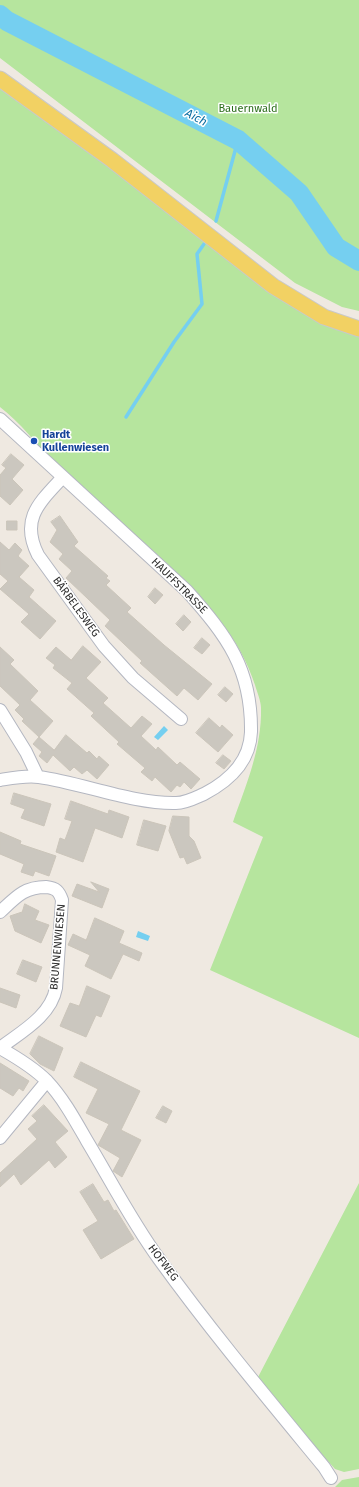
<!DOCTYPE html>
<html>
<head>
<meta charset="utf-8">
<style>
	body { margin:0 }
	canvas { display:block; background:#efe9e1 }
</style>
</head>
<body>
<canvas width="359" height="1487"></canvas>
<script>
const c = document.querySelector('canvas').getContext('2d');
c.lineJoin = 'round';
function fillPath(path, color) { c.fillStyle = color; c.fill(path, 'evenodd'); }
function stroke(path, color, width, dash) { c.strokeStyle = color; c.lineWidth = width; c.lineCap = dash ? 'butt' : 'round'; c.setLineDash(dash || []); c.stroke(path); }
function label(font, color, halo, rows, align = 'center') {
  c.font = font + ' "Fira Sans",sans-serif'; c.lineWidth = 3; c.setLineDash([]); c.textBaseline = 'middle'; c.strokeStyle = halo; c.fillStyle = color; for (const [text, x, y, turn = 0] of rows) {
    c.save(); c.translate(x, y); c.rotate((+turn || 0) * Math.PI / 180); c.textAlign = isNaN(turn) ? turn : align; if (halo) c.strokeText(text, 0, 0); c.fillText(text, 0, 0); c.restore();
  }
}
const green = new Path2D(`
	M0 0H359V311L342 307 295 283 0 58Z
	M0 87 78 141 217 249 359 334V1038L210 970 263 837 233 822C246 785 262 748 261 708 261 701 257 692 255 685 227 595 117 527 53 461 35 443 21 423 0 407Z
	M359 1183V1469L344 1472 335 1469 256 1381Z
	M359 1477V1487H335L342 1480Z`);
const water = new Path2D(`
	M164 726 168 730 158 740 154 737Z
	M138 931 150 936 148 941 136 937Z`);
const stream = new Path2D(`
	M216 221 238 140
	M126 417 174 342 202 304 197 254 204 244`);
const river = new Path2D(`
	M0 15 7 21 238 140 299 193 336 247 359 261`);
const building = new Path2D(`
	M11 454 24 465 12 479 23 490 10 505 0 496V475L6 468 2 465Z
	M60 516 78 542 74 546 108 576 106 578 110 581 106 585 131 608 127 612 164 645 212 684 198 700 184 688 177 696 140 663 142 661 105 626 110 620 66 578 72 571 59 559 63 554 50 542 57 530 51 522Z
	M7 521H17V530H7Z
	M0 542 9 550 15 543 22 550 18 556 29 566 19 577 34 590 29 597 56 621 40 639 21 622 29 614 0 589 8 581 0 574Z
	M155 588 163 595 155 604 148 597Z
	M184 615 191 622 183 631 176 624Z
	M202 638 210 645 202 654 194 648Z
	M83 646 101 662 86 678 108 698 103 703 131 728 142 716 152 724 141 736 156 750 158 747 177 765 180 762 200 779 191 789 184 782 180 787 177 785 171 792 155 777 152 781 141 772 145 768 117 744 119 742 91 716 94 713 67 689 72 683 53 668 55 665 46 658 56 647 71 660Z
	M0 647 14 660 10 664 38 691 30 700 53 721 39 737 22 721 24 719 15 710 20 705 0 686Z
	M225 687 233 694 226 702 218 695Z
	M209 718 220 728 222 725 233 735 218 752 196 733Z
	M66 735 87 753 89 751 97 759 99 756 109 765 97 779 87 770 82 774 74 767 70 771 53 755 47 763 39 756 42 752 33 744 39 737 54 750Z
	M223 755 231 761 224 769 216 763Z
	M14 793 51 804 44 826 21 818 25 809 11 804Z
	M71 801 108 814 109 810 129 817 122 838 95 828 83 862 56 852 60 838 65 840 72 821 65 819Z
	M173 816 189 817V836L194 841 201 858 187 864 184 857 180 858 169 831Z
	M144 820 166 826 158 851 137 845Z
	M0 832 21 841 20 844 56 856 49 876 35 871 33 876 21 872 24 864 0 854Z
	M91 882 109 889 102 908 72 896 77 884 99 892Z
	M25 904 39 911 35 920 49 925 41 943 15 931 10 916 22 912Z
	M95 918 124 931 119 943 142 953 139 961 123 954 111 979 85 966 90 955 68 945 73 934 86 940Z
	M23 960 42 967 36 982 17 974Z
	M87 986 110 996 101 1017 96 1015 86 1037 60 1026 70 1003 79 1006Z
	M0 988 20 995 16 1008 0 1002Z
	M39 1036 63 1048 54 1071 40 1064 30 1054Z
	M81 1062 140 1091 121 1130 141 1140 122 1177 113 1171 120 1158 98 1145 109 1124 86 1113 98 1089 74 1077Z
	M0 1063 29 1081 23 1091 19 1088 13 1096 0 1088Z
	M44 1105 68 1131 55 1142 67 1157 55 1168 49 1160 21 1185 14 1174 0 1187V1173L37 1139 28 1129 37 1121 32 1116Z
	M163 1106 172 1111 166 1123 156 1118Z
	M93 1184 104 1202 108 1200 114 1211 116 1210 134 1239 101 1259 83 1230 98 1221 80 1192Z`);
const minor = new Path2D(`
	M0 419 187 591C227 636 252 669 251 732 250 762 229 781 204 794 195 798 186 803 176 803 133 804 82 783 39 777 27 775 12 778 0 780
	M63 477C39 503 20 519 38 555L104 646 133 678 181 719
	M0 710 26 752 38 777
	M0 912C16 897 24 887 46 887 56 888 59 891 62 900L56 988C51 1016 21 1032 0 1048
	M0 1048C16 1057 33 1067 47 1081 63 1098 75 1120 87 1141 111 1181 132 1222 159 1259 211 1331 268 1399 324 1467L331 1478
	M0 1138 47 1081`);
const major = new Path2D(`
	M0 79 112 160 273 286 324 317 359 329`);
const markers = [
	[34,441,4,"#1a4fb4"]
];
const parkNames = [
	["Bauernwald",248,109]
];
const transitNames = [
	["Hardt",42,435],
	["Kullenwiesen",42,448]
];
const streetNames = [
	["HAUFFSTRASSE",179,586,45],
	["BÄRBELESWEG",76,607,54],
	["BRUNNENWIESEN",58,947,-85],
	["HOFWEG",163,1263,53]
];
const waterNames = [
	["Aich",196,118,28]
];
fillPath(green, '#b6e59e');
fillPath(water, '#75cff0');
stroke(stream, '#75cff0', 3.5);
stroke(river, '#75cff0', 20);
fillPath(building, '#cbc7bf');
stroke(building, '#cbc5ba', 1);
stroke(minor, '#b4b7c1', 14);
stroke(major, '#c9c9c9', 17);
stroke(minor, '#fff', 12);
stroke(major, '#f2d163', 15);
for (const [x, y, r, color] of markers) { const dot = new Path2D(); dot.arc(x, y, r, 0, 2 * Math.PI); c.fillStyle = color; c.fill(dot); stroke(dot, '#fff', 1.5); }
label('11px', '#2c6e1b', '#fff', parkNames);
label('bold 11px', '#164399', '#fff', transitNames, 'left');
label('11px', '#2e2e2e', '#fff', streetNames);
label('italic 12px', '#0d6fa3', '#fff', waterNames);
</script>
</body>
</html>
